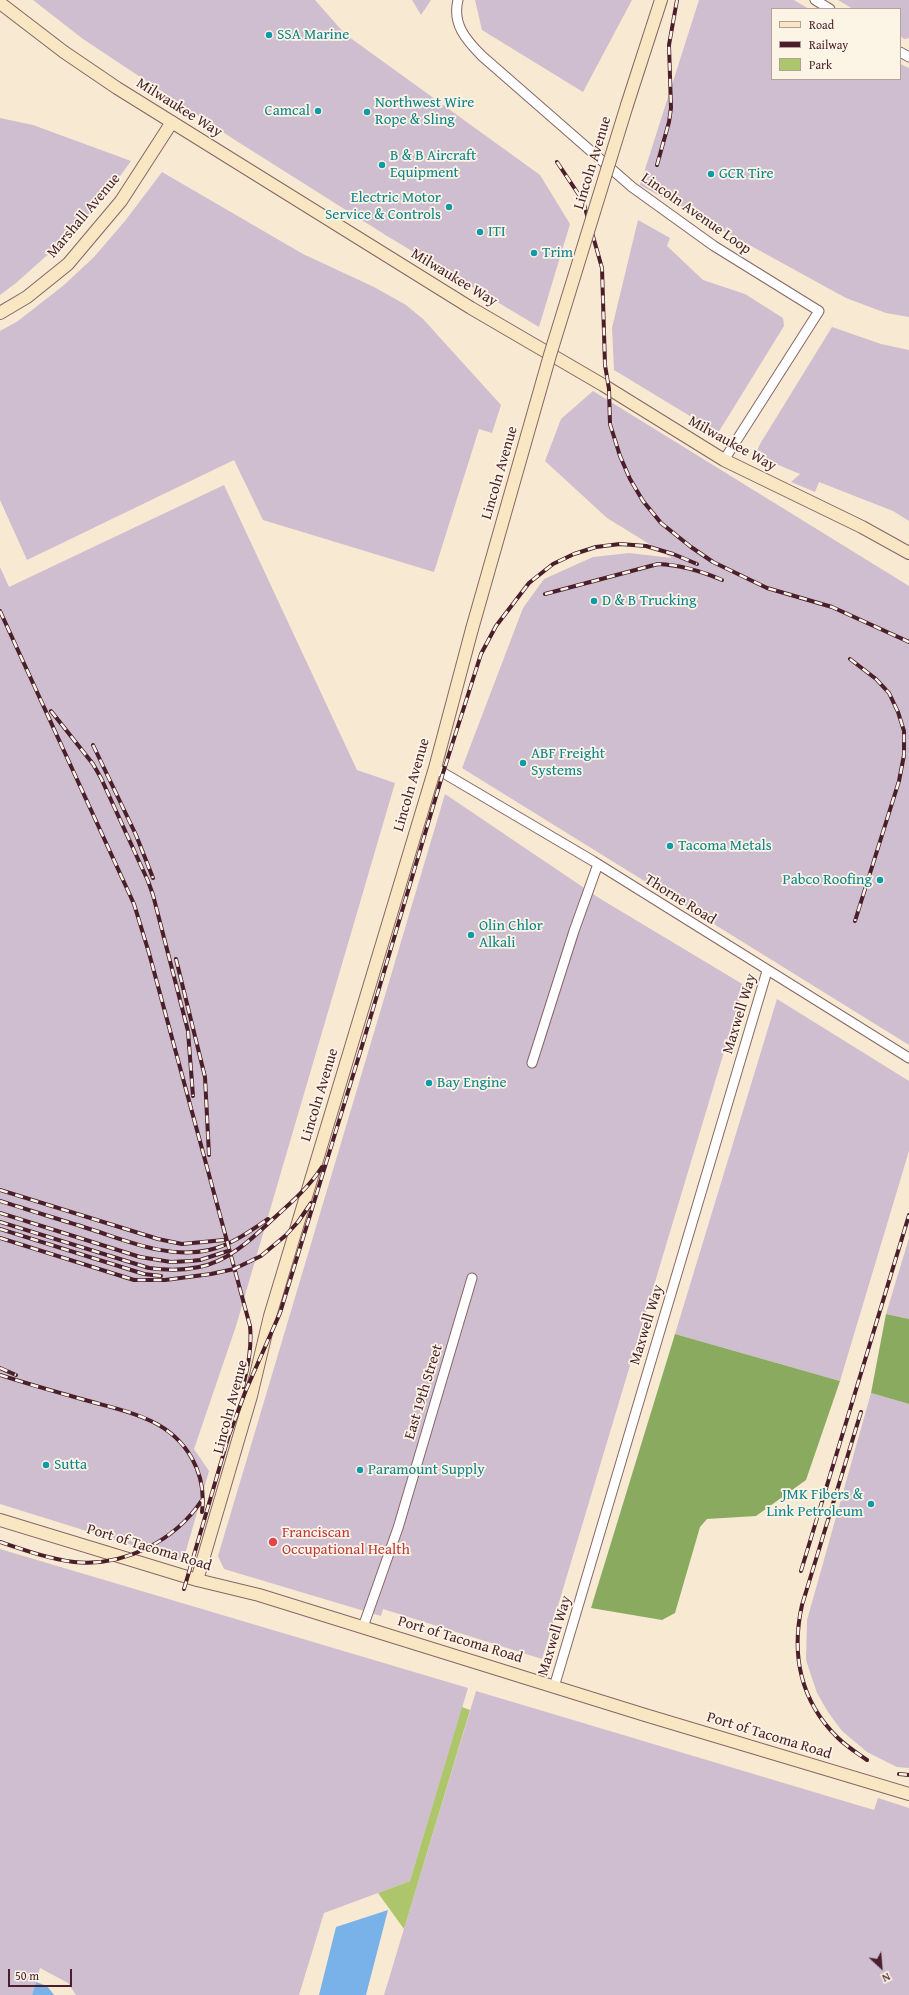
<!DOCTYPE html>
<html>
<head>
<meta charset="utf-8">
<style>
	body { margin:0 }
	#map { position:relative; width:909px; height:1995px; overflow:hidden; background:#f8e9d3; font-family:"Gentium Book Plus",serif }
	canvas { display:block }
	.legend { position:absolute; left:771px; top:8px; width:130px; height:72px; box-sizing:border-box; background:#fcf5e5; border:1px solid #b59f9b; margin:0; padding:5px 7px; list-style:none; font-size:12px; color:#4a1f2b }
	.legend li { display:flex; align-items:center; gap:8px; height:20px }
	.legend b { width:20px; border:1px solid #b59f9b }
	.north { position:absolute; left:861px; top:1947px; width:40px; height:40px; -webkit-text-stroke:3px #fcf5e5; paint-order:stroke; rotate:154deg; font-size:11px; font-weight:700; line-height:16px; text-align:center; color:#4a1f2b }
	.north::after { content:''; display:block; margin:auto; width:14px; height:18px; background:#4a1f2b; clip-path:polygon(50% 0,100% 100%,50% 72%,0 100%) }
	.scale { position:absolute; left:8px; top:1969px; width:64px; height:18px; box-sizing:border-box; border:2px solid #4a1f2b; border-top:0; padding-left:5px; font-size:12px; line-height:14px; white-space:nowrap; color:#4a1f2b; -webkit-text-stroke:3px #fcf5e5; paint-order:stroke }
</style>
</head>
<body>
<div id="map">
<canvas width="909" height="1995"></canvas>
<ul class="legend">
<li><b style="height:5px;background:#f9e7c3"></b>Road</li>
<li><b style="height:5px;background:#4a1f2b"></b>Railway</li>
<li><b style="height:11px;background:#aec66b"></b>Park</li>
</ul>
<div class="north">N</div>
<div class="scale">50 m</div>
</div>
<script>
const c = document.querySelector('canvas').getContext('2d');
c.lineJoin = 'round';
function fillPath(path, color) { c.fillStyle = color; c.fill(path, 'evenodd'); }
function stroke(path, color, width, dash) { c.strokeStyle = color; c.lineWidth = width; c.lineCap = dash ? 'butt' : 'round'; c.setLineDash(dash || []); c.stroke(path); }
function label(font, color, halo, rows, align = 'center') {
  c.font = font + ' "Gentium Book Plus",serif'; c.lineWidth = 3.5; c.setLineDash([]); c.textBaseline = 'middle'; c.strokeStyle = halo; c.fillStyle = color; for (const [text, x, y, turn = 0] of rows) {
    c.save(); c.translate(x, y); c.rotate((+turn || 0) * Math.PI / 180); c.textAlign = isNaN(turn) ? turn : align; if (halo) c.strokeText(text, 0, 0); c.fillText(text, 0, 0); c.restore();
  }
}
const industrial = new Path2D(`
	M33 0H315L345 34 540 175 570 224 539 327 387 236 235 140 83 39Z
	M412 0H431L421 15Z
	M475 0H632L583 92 482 30Z
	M699 0H794L809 9H772V79H900V64L909 68V317L886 313 846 298 640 185Z
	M838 0H909V38L904 39 900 36V9H853Z
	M0 118 33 125 131 161 107 194 80 226 16 283 0 295Z
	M162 172 303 254 374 287 406 305 423 319 501 405 492 433 479 429 434 572 263 520 234 460 27 560 0 500V331L18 321 64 285 94 257 125 221Z
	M638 220 670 238 667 246 703 280 745 294 783 318 784 326 718 433 614 370 612 328Z
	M832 327 881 344 909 350V521L893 511 819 482 815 492 791 482 800 474 755 455 760 444Z
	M593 391 909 586V1045L462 768 523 608 544 579 593 557 629 553 672 558 607 518 545 461 561 419Z
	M224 485 357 770 395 783 236 1326 194 1449 209 1471 183 1561 0 1504V567L9 587Z
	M445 794 599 898 744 985 542 1659 383 1609 381 1616 224 1569 218 1556Z
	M777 999 909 1081V1151L840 1381 675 1334Z
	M909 1238V1319L886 1314Z
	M871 1393 909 1404V1768L897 1767 867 1752 842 1731 828 1712 817 1693 806 1660 807 1620Z
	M0 1549 468 1688 410 1881 324 1913 299 1995H76L68 1983 40 1968 32 1995H0Z
	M476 1691 874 1810 878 1798 909 1808V1995H384Z`);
const green = new Path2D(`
	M462 1707 470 1710 404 1929 378 1893 410 1881Z`);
const forest = new Path2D(`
	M886 1314 909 1319V1404L871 1393Z
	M675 1334 840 1381 806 1480 756 1516 707 1519 700 1527 675 1613 662 1620 591 1608Z`);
const water = new Path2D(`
	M388 1910 366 1995H319L336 1927Z
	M36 1982 47 1986 54 1995H32Z`);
const street = new Path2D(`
	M458 0C452 24 466 40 482 56L632 187 714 246 819 311 724 460
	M815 0 830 9
	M900 52 909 57
	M435 768 593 861 909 1058
	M532 1063 574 931 598 864
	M363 1627 398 1528 472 1278
	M554 1687 767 971`);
const secondary = new Path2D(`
	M0 3 64 52 117 88 471 308 603 385 724 460 862 527 909 553
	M627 105 661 0
	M0 313 27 297 68 264 121 201 172 122
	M0 1520 197 1580 259 1595 645 1715 909 1794
	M197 1580 251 1396 270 1316 435 768 472 629`);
const rail = new Path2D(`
	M557 162 583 201 602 268 605 365 609 389 610 424 620 456 630 479 643 501 661 523 691 547 713 562 767 588 832 607 909 642
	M657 165 669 122 671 108 669 45 677 0
	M545 594 658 564C682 565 701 571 722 580
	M0 611 134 904 149 953 250 1326C252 1347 248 1366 243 1387
	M850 659 876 679 889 693 898 712 904 731V755L899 781 855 921
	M51 711 93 764 101 778 148 881 153 895 188 1031 193 1096
	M93 745 136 835 153 878
	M176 959 205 1077 209 1155
	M0 1190 158 1239 182 1244 224 1240
	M0 1201C31 1211 62 1220 93 1230 130 1242 170 1259 209 1250 231 1245 249 1232 268 1219
	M0 1213 140 1257 171 1262 191 1261 200 1260 228 1251
	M0 1222 149 1268C209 1276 233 1257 274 1218 292 1202 309 1187 322 1167
	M0 1229 144 1274 161 1276
	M0 1238 134 1280H165L211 1274 234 1269 261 1256 285 1236 298 1222 311 1203
	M0 1368 16 1375
	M0 1375C28 1384 56 1392 85 1400 106 1406 131 1411 151 1421 187 1438 207 1473 202 1512
	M861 1412 802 1605C791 1654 800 1701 838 1738 846 1746 857 1753 867 1760
	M0 1542C24 1550 49 1559 74 1562 124 1567 175 1541 202 1500
	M801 1571 909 1215
	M184 1589 229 1435 246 1390 280 1313 362 1046 443 773 481 654 496 626 529 583 553 564 574 554 596 547 620 544 646 546 673 554 697 564
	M899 1774 909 1775`);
const secondaryBridge = new Path2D(`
	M472 629 550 355 627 105`);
const markers = [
	[269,35,4,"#0f9aa8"],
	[318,111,4,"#0f9aa8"],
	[367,112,4,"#0f9aa8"],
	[382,165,4,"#0f9aa8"],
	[711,174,4,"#0f9aa8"],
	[449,207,4,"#0f9aa8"],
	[480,232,4,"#0f9aa8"],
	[534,253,4,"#0f9aa8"],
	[594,601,4,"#0f9aa8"],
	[523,763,4,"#0f9aa8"],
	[670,846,4,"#0f9aa8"],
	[880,880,4,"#0f9aa8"],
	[471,935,4,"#0f9aa8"],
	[429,1083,4,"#0f9aa8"],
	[46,1465,4,"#0f9aa8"],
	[360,1470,4,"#0f9aa8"],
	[871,1504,4,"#0f9aa8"],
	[273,1542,5,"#e0444e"]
];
const cultureNames = [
	["SSA Marine",277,35],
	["Northwest Wire",375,103],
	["Rope & Sling",375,120],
	["Camcal",310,111,"right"],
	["B & B Aircraft",390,156],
	["Equipment",390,173],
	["GCR Tire",719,174],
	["Electric Motor",441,198,"right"],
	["Service & Controls",441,215,"right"],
	["ITI",488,232],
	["Trim",542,253],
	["D & B Trucking",602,601],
	["ABF Freight",531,754],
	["Systems",531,771],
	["Tacoma Metals",678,846],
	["Pabco Roofing",872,880,"right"],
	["Olin Chlor",479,926],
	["Alkali",479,943],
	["Bay Engine",437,1083],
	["Sutta",54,1465],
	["Paramount Supply",368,1470],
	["JMK Fibers &",863,1495,"right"],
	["Link Petroleum",863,1512,"right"]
];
const streetNames = [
	["Milwaukee Way",179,108,32],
	["Lincoln Avenue",593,163,-73],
	["Lincoln Avenue Loop",696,214,35],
	["Marshall Avenue",84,216,-50],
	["Milwaukee Way",454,278,31],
	["Milwaukee Way",732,444,29],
	["Lincoln Avenue",500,473,-74],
	["Lincoln Avenue",412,785,-74],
	["Thorne Road",680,900,32],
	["Maxwell Way",740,1014,-73],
	["Lincoln Avenue",320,1095,-73],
	["Maxwell Way",647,1325,-73],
	["East 19th Street",424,1392,-73],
	["Lincoln Avenue",231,1407,-75],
	["Port of Tacoma Road",149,1548,17],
	["Maxwell Way",555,1636,-73],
	["Port of Tacoma Road",460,1640,17],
	["Port of Tacoma Road",769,1736,17]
];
const healthNames = [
	["Franciscan",282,1533],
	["Occupational Health",282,1550]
];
fillPath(industrial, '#cfbdd0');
fillPath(green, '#aec66b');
fillPath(forest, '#8aab5f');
fillPath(water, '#78b2e9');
stroke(street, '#876666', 11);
stroke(secondary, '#876666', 14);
stroke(street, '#fff', 9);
stroke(secondary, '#f9e7c3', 12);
stroke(rail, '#4a1f2b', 4);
stroke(rail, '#fcf5e5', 2.5, [8]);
stroke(secondaryBridge, '#876666', 14, []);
stroke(secondaryBridge, '#f9e7c3', 12);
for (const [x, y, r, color] of markers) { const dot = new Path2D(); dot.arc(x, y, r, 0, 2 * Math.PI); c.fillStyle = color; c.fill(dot); stroke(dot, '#fcf5e5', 1.5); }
label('15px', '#0d838f', '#fcf5e5', cultureNames, 'left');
label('15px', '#4a1f2b', '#fcf5e5', streetNames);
label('15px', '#be3a42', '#fcf5e5', healthNames, 'left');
</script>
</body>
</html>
